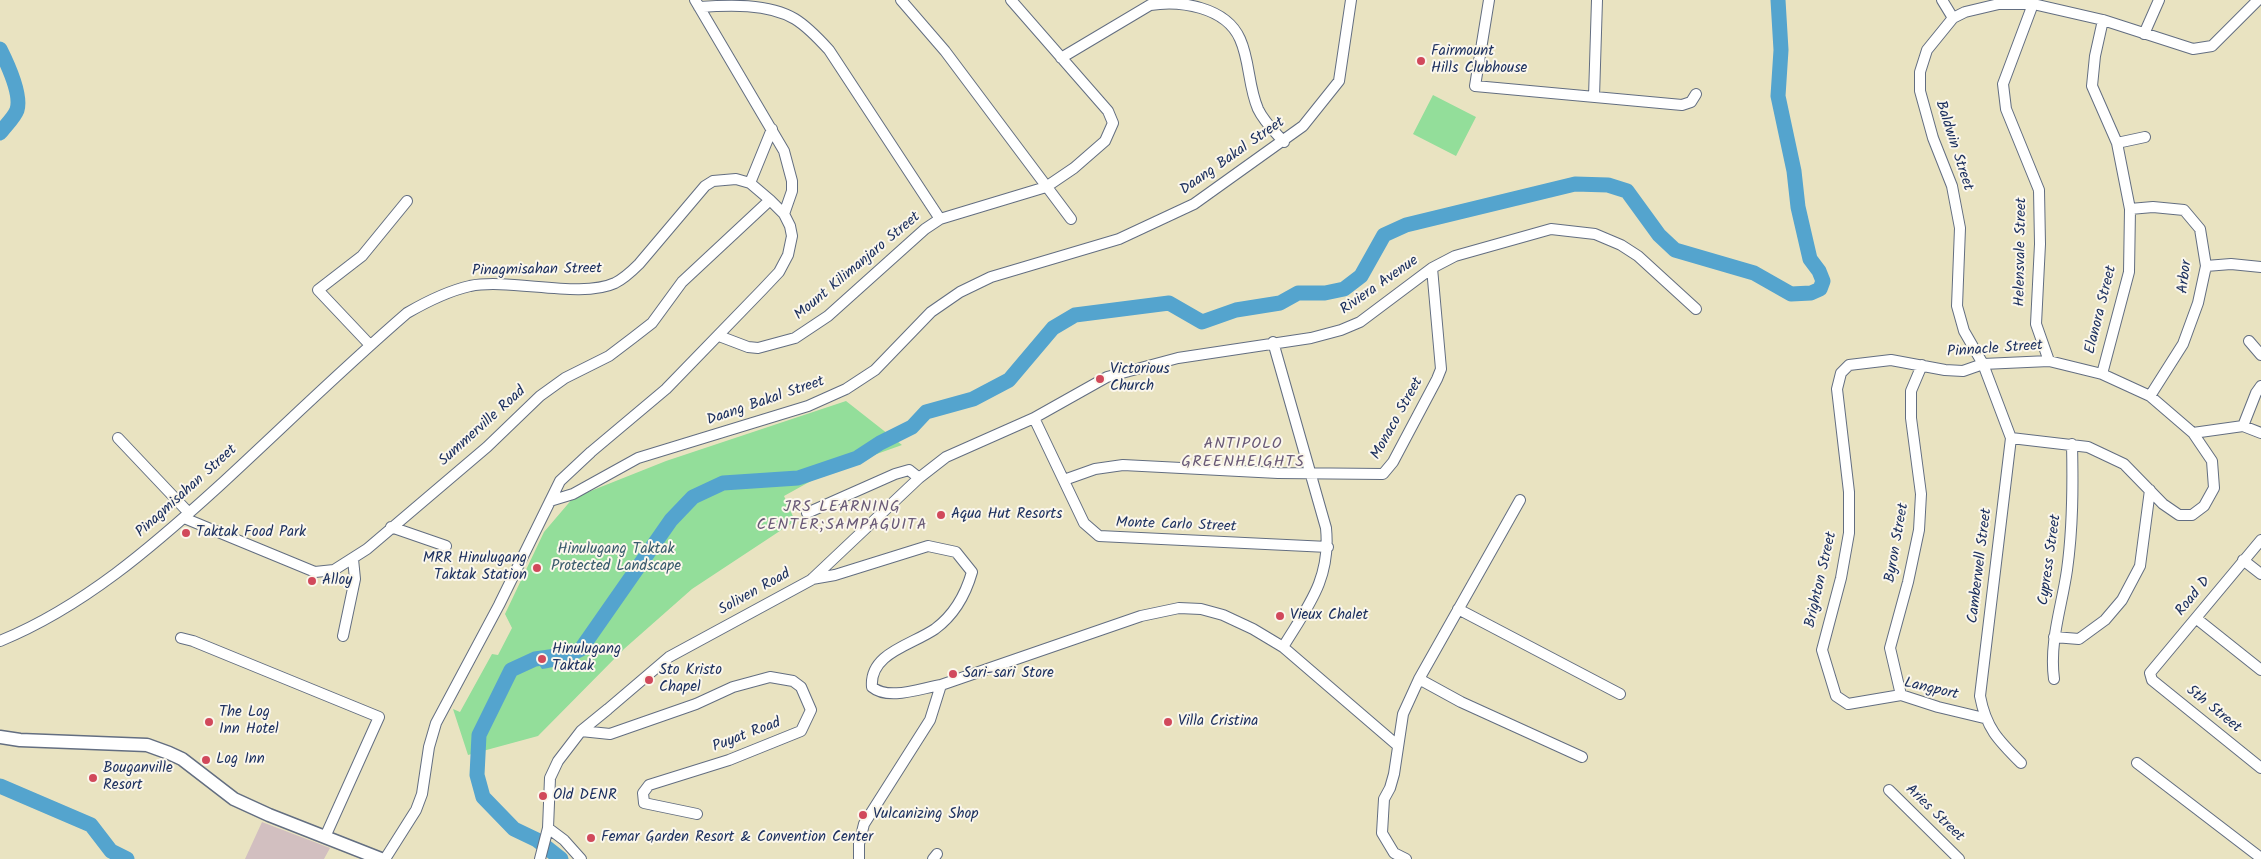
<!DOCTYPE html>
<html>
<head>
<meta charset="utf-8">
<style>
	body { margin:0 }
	canvas { display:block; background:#e9e3c1 }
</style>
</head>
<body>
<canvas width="2261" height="859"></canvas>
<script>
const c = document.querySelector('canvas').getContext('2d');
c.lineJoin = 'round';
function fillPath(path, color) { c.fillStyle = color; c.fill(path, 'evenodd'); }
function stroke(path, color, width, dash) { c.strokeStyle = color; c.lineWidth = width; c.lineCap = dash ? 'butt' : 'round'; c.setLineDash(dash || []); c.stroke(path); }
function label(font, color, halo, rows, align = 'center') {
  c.font = font + ' Kalam,sans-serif'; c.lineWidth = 4; c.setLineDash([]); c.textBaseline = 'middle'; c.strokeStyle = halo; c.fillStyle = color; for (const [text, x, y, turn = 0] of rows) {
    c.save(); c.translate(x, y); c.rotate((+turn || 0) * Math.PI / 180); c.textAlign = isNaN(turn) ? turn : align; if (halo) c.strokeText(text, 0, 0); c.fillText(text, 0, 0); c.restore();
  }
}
const industrial = new Path2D(`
	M262 822 330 848 324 859H245Z`);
const green = new Path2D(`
	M1433 95 1476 117 1456 156 1413 134Z
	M846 401 902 445 829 471 784 496 795 521 692 589 624 649 538 736 468 755 453 709 460 712 492 654 498 655 512 628 505 614 544 532 573 498 666 461Z`);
const water = new Path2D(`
	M589 639C580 656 562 667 542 669L535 659V652L569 651Z`);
const river = new Path2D(`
	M0 49C7 63 22 94 17 110 14 118 5 126 0 133
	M0 786 91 825 111 851 127 859
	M561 859 537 840 514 829 483 797 477 775 479 735 511 670 535 659 571 654 581 649 671 520 693 497 723 483 798 478 857 458 880 443 912 427 926 412 973 399 1009 380 1053 328 1075 315 1169 303 1202 322 1236 310 1280 303 1298 293H1325L1344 289 1361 276 1384 235 1406 225 1575 184 1608 185 1627 191 1659 235 1675 250 1754 273 1791 294 1811 293 1820 289 1823 281 1819 271 1810 259 1798 207 1794 171 1778 96 1781 50 1778 0`);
const minor = new Path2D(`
	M695 0 784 151 792 181V191L784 214
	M901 0 945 51 1071 219
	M1489 0 1475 86 1682 105 1691 102 1696 94
	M1942 0 1953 18
	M2033 4 2003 84 2006 109 2039 190 2040 244 2036 324 2049 361
	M699 7C728 5 768 3 795 19 808 27 819 39 829 50L940 219
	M2144 34 2159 0
	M1061 58 1150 5C1180 0 1226 7 1240 39 1250 61 1248 86 1258 109 1264 122 1275 132 1284 142
	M1594 97 1597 0
	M2117 143 2145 137
	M750 183 772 129
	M2130 209 2153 207 2184 210 2200 229 2206 266 2198 303 2183 344 2150 396
	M2206 266 2231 264 2261 267
	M719 336 748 347 758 348 795 338 828 316 925 229 940 219 1046 187 1074 168 1105 141 1113 123 1108 111 1011 0
	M2249 341 2261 355
	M1273 342 1326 528C1331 579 1308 606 1283 647
	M370 345 318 290 362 256 407 201
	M2102 374 2129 272 2130 209 2117 143 2092 86 2095 56 2103 20
	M1034 418 1084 523 1099 536 1328 547
	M2243 426 2256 393 2261 386
	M2193 433 2243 426 2261 433
	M118 438 189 513
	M1064 480 1095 469 1123 465 1278 473 1383 474 1393 462 1437 379 1441 369 1432 268
	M550 501 573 494 638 458 808 406 846 389 875 370 931 312 960 292 991 277 1119 239 1194 204 1303 126 1339 81 1351 0
	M807 513 895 474 909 470 919 478
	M184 518 315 572 334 570 367 549 487 447 540 396 565 378 609 356 634 337 652 323 682 282 770 200
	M391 527 446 546
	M2261 540 2150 673 2152 680 2261 768
	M2243 560 2261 574
	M812 579 835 575 928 546 956 552 972 572C966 593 954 615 935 629 912 645 869 653 872 687 889 701 921 688 941 685L1141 616 1179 608 1201 609 1223 615 1253 629 1283 647 1397 745
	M1458 609 1620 694
	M2197 619 2261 670
	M343 636 355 579 353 559
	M2054 637 2079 639 2105 620 2122 600 2140 566 2150 490
	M181 638 193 641 379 717 325 837
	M0 641C83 607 152 547 218 487 281 429 342 369 407 313 426 302 448 291 470 286 510 278 581 299 615 283 625 278 632 271 639 264L705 186 713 181 736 179 750 183 770 200 784 214 790 226 792 236 788 255 779 272 762 290 666 389 591 452 560 481 499 605 436 723 429 747 422 794 416 810 385 859
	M1419 679 1461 702 1582 757
	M2054 679C2049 641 2062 606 2067 570 2073 527 2073 487 2072 444
	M1901 695 1890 648 1908 582 1919 530 1921 494 1911 418V391L1922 365
	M1984 718 1938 707 1901 695 1848 704 1836 696 1822 650 1841 578 1849 533V492L1837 389 1841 373 1849 365 1891 360 1945 370 1963 371 1983 364 2049 361 2102 374 2150 396 2193 433 2212 461 2214 488 2204 506 2192 515H2179L2163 504 2124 464 2088 447 2011 438
	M581 731 610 734 696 704 733 687 770 677 793 681 801 687 811 710 801 731 729 760 649 785 643 793 644 803 697 814
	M2021 763C1998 740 1986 728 1980 696L2011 438 1983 364 1964 331 1957 306 1960 228 1952 186 1933 138 1920 91V72L1927 50 1953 18 1965 12 1999 4H2033L2103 20 2193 49 2212 46 2258 0
	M2137 763 2261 858
	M1889 790 1959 859
	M548 828 564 840 581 859
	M540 859 548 828 550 778 558 761 581 731 608 709 669 657 811 580 919 478 946 457 1034 418 1107 377 1178 358 1311 338 1341 330 1360 322 1432 268 1455 256 1551 229 1595 234 1621 245 1638 256 1696 309
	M859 859V844L864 824 930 720 941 685
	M933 859 937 854
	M1406 859 1394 853 1382 833 1384 799 1390 788 1394 774 1403 714 1419 679 1520 500`);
const major = new Path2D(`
	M0 737 20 740 147 745 169 753 182 759 234 799 269 815 381 859`);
const markers = [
	[1421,61,5,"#d1495b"],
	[1100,379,5,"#d1495b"],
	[941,515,5,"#d1495b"],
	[186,533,5,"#d1495b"],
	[537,568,5,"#d1495b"],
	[312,581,5,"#d1495b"],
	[1280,616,5,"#d1495b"],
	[542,659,5,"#d1495b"],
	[953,674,5,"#d1495b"],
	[649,680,5,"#d1495b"],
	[209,722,5,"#d1495b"],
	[1168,722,5,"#d1495b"],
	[206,760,5,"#d1495b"],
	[93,778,5,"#d1495b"],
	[543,796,5,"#d1495b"],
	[863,815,5,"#d1495b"],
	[591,838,5,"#d1495b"]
];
const poiNames = [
	["Fairmount",1431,52],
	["Hills Clubhouse",1431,69],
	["Victorious",1110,370],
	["Church",1110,387],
	["Aqua Hut Resorts",951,515],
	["Taktak Food Park",196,533],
	["MRR Hinulugang",527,559,"right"],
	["Taktak Station",527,576,"right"],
	["Alloy",322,581],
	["Vieux Chalet",1290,616],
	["Hinulugang",552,650],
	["Taktak",552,667],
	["Sto Kristo",659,671],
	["Chapel",659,688],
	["Sari-sari Store",963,674],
	["The Log",219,713],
	["Inn Hotel",219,730],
	["Villa Cristina",1178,722],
	["Log Inn",216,760],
	["Bouganville",103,769],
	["Resort",103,786],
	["Old DENR",553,796],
	["Vulcanizing Shop",873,815],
	["Femar Garden Resort & Convention Center",601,838]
];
const streetNames = [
	["Baldwin Street",1953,146,72],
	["Daang Bakal Street",1233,157,-35],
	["Helensvale Street",2022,252,-89],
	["Mount Kilimanjaro Street",858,267,-40],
	["Pinagmisahan Street",537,271,-1],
	["Arbor",2186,277,-83],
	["Riviera Avenue",1380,286,-35],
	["Elanora Street",2102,310,-76],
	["Pinnacle Street",1995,350,-4],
	["Daang Bakal Street",766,402,-19],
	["Monaco Street",1398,419,-61],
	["Summerville Road",483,427,-42],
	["Pinagmisahan Street",187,492,-42],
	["Monte Carlo Street",1176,526,2],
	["Byron Street",1898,543,-80],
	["Cypress Street",2051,560,-82],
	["Camberwell Street",1981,566,-83],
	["Brighton Street",1822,580,-77],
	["Soliven Road",755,593,-29],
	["Road D",2194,597,-51],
	["Langport",1931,690,13],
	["5th Street",2213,710,39],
	["Puyat Road",747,736,-21],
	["Aries Street",1934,814,44]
];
const parkNames = [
	["Hinulugang Taktak",616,550],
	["Protected Landscape",616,567]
];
const neighbourhoodNames = [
	["ANTIPOLO",1243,445],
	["GREENHEIGHTS",1243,463],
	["JRS LEARNING",842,508],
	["CENTER;SAMPAGUITA",842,526]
];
fillPath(industrial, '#d2bfc0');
fillPath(green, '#93de9a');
fillPath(water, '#54a4ce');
stroke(river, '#54a4ce', 15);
stroke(minor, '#636e81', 12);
stroke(major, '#636e81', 15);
stroke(minor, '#fff', 10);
stroke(major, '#fff', 12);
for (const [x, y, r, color] of markers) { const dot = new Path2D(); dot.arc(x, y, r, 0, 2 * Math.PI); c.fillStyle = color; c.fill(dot); stroke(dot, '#fbf7ec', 2); }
label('15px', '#1b2f5e', '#fbf7ec', poiNames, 'left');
label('15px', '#1b2f5e', '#fbf7ec', streetNames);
label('15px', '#395b6d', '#fbf7ec', parkNames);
c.letterSpacing = '1px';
label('16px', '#695a77', '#fbf7ec', neighbourhoodNames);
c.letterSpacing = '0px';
</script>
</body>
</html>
